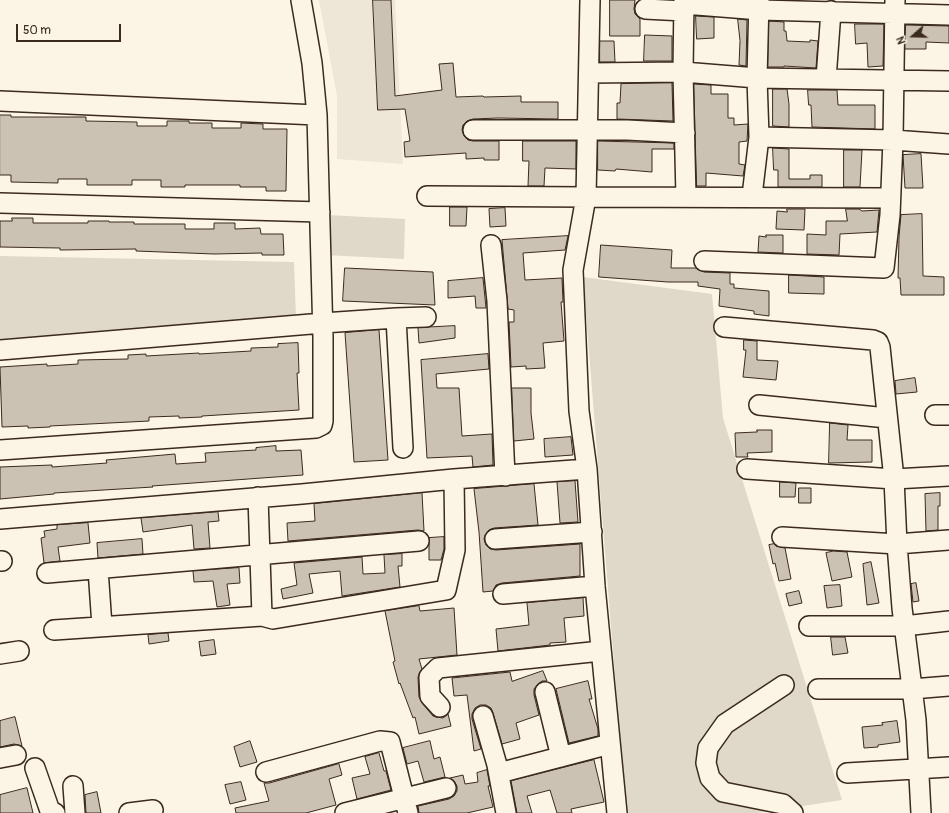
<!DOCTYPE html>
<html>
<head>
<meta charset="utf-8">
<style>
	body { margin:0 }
	#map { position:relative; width:949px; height:813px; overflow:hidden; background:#fcf5e5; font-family:Pangolin,sans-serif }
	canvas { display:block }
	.north { position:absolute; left:893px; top:16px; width:40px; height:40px; -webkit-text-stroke:3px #fcf5e5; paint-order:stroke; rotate:250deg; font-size:11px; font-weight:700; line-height:16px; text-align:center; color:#3b2a1e }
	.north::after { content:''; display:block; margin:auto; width:14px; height:18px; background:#3b2a1e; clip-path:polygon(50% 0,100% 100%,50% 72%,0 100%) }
	.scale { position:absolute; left:16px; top:24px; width:105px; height:18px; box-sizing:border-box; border:2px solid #3b2a1e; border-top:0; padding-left:5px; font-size:12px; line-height:14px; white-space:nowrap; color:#3b2a1e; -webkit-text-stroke:3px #fcf5e5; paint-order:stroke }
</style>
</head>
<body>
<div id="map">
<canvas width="949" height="813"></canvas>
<div class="north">N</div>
<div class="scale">50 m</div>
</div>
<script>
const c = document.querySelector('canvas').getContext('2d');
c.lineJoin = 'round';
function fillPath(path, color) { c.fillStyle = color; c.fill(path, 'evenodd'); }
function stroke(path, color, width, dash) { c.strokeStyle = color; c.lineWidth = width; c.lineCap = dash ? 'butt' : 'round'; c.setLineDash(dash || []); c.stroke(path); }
const built = new Path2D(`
	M319 0H395L403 164 337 159V96Z`);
const green = new Path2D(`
	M327 215 405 219 404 259 325 255Z
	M0 256 294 262 296 318 0 341Z
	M583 277 712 294 723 418 842 800 757 813H626Z`);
const building = new Path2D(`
	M373 0H391L395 96 442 90 439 64 453 63 456 97 483 96 484 97 521 96V102H558V119L498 118 473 119 467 121 463 125 462 130 464 136 468 140 473 141H499V160H484V158L466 159V153L405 157 404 142 410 141 405 109 378 110Z
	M610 0H635L634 9 635 14 640 19V36H610Z
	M696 16 714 17V38L697 39Z
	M738 19 747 20 746 66 739 65 740 41Z
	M769 21 784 22V31H786L787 41 810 42V40L818 41 816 68 784 66V67H768Z
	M855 24H884L883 66 868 67 867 43 856 44Z
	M906 25 949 26V43L926 42V49H905Z
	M645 35 672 36V61H644Z
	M600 41H614L615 62H600Z
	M672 83 673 121 617 119V103H620L621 84Z
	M694 84 711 85V94H728V118H734V125L748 124 747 141 739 142V164L745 165 743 176 706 173V186H697Z
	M773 89H787L789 104V127L773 126Z
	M808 90H837L838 105H875V129L812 127 811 105H809Z
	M0 115H11V117H86V121L137 122V126H167V121H189V123H212V128H241V123L263 124V129H287L286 191H266V187H240V185H185V187H161V180H132V185H87V179H58V183L11 182V175H0Z
	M523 141H576V169L545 168 544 186H528L529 161H523Z
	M598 141 674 143V149H652V172L616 169 615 171 598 170Z
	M773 148 789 149V179H810V175H822V187H778V170H774Z
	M844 150H862L860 187H844Z
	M921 154 923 188H905L903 155Z
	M450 207H467L466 226H450Z
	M505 208 506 226 490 227 489 209Z
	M787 209H805L804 230 776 229 777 211 787 212Z
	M846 209H859L862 211 879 210 877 232 840 234 839 255 807 254V234L826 235V221H847Z
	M922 214 923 276 944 277V295H901L900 278H898L899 237 901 215Z
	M12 218H33V223H88V221H109V222H134V224H185V229H214V223H235V229L260 228 261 234H283L284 255H262V253L214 254 136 251V249L60 250V248L0 247V221H12Z
	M766 235H783V253L758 252 759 236 766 237Z
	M568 236 565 250 523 253 525 280 562 278 563 302H561L564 341 543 343 545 368 526 369V366L511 367 509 322H514V310L508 309 502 240Z
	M601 245 672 250 671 268H696L704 272 730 273V284H734V288L769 291V316L754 314V311L719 306 720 289 698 286V282H668L599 277Z
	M345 268 433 272 435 305 343 301Z
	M789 275 824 277V294L789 293Z
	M483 278 486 308H476L475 296 448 298V281Z
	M455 326V338L419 343 418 328Z
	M379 330 388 460 354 462 345 333Z
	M744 340 757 341V360L778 361 776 380 743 377 746 350H744Z
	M298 343 299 373H297L299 410 202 416V417L179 418V416L149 417V421L50 426V427L28 428V426L2 427 0 367 47 364V366L78 364V360L128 359V355L146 354V356L199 353V354L251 351V348L278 347V344Z
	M488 354 489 369 436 374 437 388H459L462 436 492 434 493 465 473 467 472 456 427 458 421 360Z
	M915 378 917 392 896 394 895 381Z
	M512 388H531V413L534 439 514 441Z
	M830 423 848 425 847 440H872V462L829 463Z
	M757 430H772V452L747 453 748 457H736L735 433 757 432Z
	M571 437 573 455 545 457 544 439Z
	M276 446V451L301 450 303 475 152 486 153 487 54 493V494L0 499V467L52 465V467L107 463 106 460 175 454 176 464 206 462 205 453 256 450V448Z
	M575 481 578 522 560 523 557 482Z
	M780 482 796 483 795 497H780Z
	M534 484 538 525 494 528 489 530 485 535 484 539 486 545 490 549 496 550 580 544V576L502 583 496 585 493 591 483 592 479 532 474 489Z
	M799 488H811V503H799Z
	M422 493 424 531 418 530 288 541 287 523 315 521 314 504Z
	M940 493V506H938V530L926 531 925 494Z
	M218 512 219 521 208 522 210 548 194 549 192 525 143 532 141 518Z
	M88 523 90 543 58 547 60 561 44 563 41 538 45 537 44 531 57 529V525Z
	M444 537V549L441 560H429V538Z
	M142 539 143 554 98 558 97 543Z
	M774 544 776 546 785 548 791 579 779 581 775 563 773 564 769 545Z
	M834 551 847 552 852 577 832 581 826 553Z
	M402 554V566H398L400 587 342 596 340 571 309 574 313 593 283 599 281 589 297 585 294 563 362 557 363 574 385 573 384 555Z
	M871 562 879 603 867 605 863 564Z
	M239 568 240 583 227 584 230 605 217 607 213 581 194 582 193 571Z
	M916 583 919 601 913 602 911 584Z
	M840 585 842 606 827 608 824 586Z
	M799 591 802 603 789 606 786 594Z
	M583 598 584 616 564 618 566 642 550 643V645L498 651 496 629 529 625 527 603Z
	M419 606 420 611 454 608 457 655 419 659 422 669 418 677 419 697 422 703 433 716 436 717 443 718 448 714 451 726 419 734 415 717 413 718 400 683 399 684 393 662 395 661 385 611Z
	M168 633 169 641 149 644 148 635Z
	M831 637H845L848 653 833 655Z
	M214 640 216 654 201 656 199 642Z
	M543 671 547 681H542L538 684 534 689V695L539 715 516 723 520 739 502 744 493 713 491 708 486 705H480L475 708 472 714V719L481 749 474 751 467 695 454 696 452 678 510 672 512 681Z
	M588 681 592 699H589L598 729V736L569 743 556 689Z
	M15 717 22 746 14 744 0 747V721Z
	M897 721 900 742 878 745V747L864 748 862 727 883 725 882 723Z
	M250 741 257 762 240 767 234 747Z
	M430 741 434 759 440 757 445 777 424 782 418 761 407 764 403 748Z
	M379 753 384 771H386L391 790 357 799 352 778 370 774 365 757Z
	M594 760 604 802 571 809 572 813H557L550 790 527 796 532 813H517L511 781Z
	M339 764 342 775 329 779 336 805 306 813H236L235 808 269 801 264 783H269Z
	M487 770 490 786H488L493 807 467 813H419L418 806 449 799 454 796 457 791V786L454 781 450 778 463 775 465 784 478 782 477 773Z
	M241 782 246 800 230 804 225 785Z
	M27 788 33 813H0V795Z
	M97 792 101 813H86L85 795Z`);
const minor = new Path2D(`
	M301 0 312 63 317 115
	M590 0 586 197 573 270 579 411 587 469 595 586 617 813
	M684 0 683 72 686 197
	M684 4 760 10 949 15
	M645 9 684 11
	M589 73 683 72 757 78 949 81
	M826 79 831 11
	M0 101 317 115 323 337V421L322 425 316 428 0 450
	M473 130H627L685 133
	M759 137 893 140 949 144
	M427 196 586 197 890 198
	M752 196 759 137 757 78 759 0
	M0 203 320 212
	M491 245 497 301 505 476
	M704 261 884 268 890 215 893 140 895 0
	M396 318 426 317
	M724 327 873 340 878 342 880 347 894 479 897 544 902 608 916 720 921 813
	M0 350 323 323 396 318 403 448
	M759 405 887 418
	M935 415H949
	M747 469 894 479 949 476
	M258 497 262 616
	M0 519 302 494 454 479 587 469
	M782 537 897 544 949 540
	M495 539 592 532
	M0 561H2
	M98 569 102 626
	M47 573 419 541
	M503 594 595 586
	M809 626H904L949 621
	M54 630 262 616 273 619 446 590 455 550 454 479
	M0 654 19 651
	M784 685 725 724 708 748 706 763 710 778 723 792 783 804 793 813
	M818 689H912L949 686
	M545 692 561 757
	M440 707 430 696 429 677 438 668 601 651
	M483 716 497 765 506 813
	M0 758 16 755
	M35 768 50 811 55 813
	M266 772 380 741 390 742 408 813
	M499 773 610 744
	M847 773 949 767
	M73 786 75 813
	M129 813 153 810
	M345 813 446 788`);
fillPath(built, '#eee6d6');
fillPath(green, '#e0d8c8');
fillPath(building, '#ccc2b3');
stroke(building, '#3b2a1e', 1);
stroke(minor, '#3b2a1e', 22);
stroke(minor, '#fcf5e5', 19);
</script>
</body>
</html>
